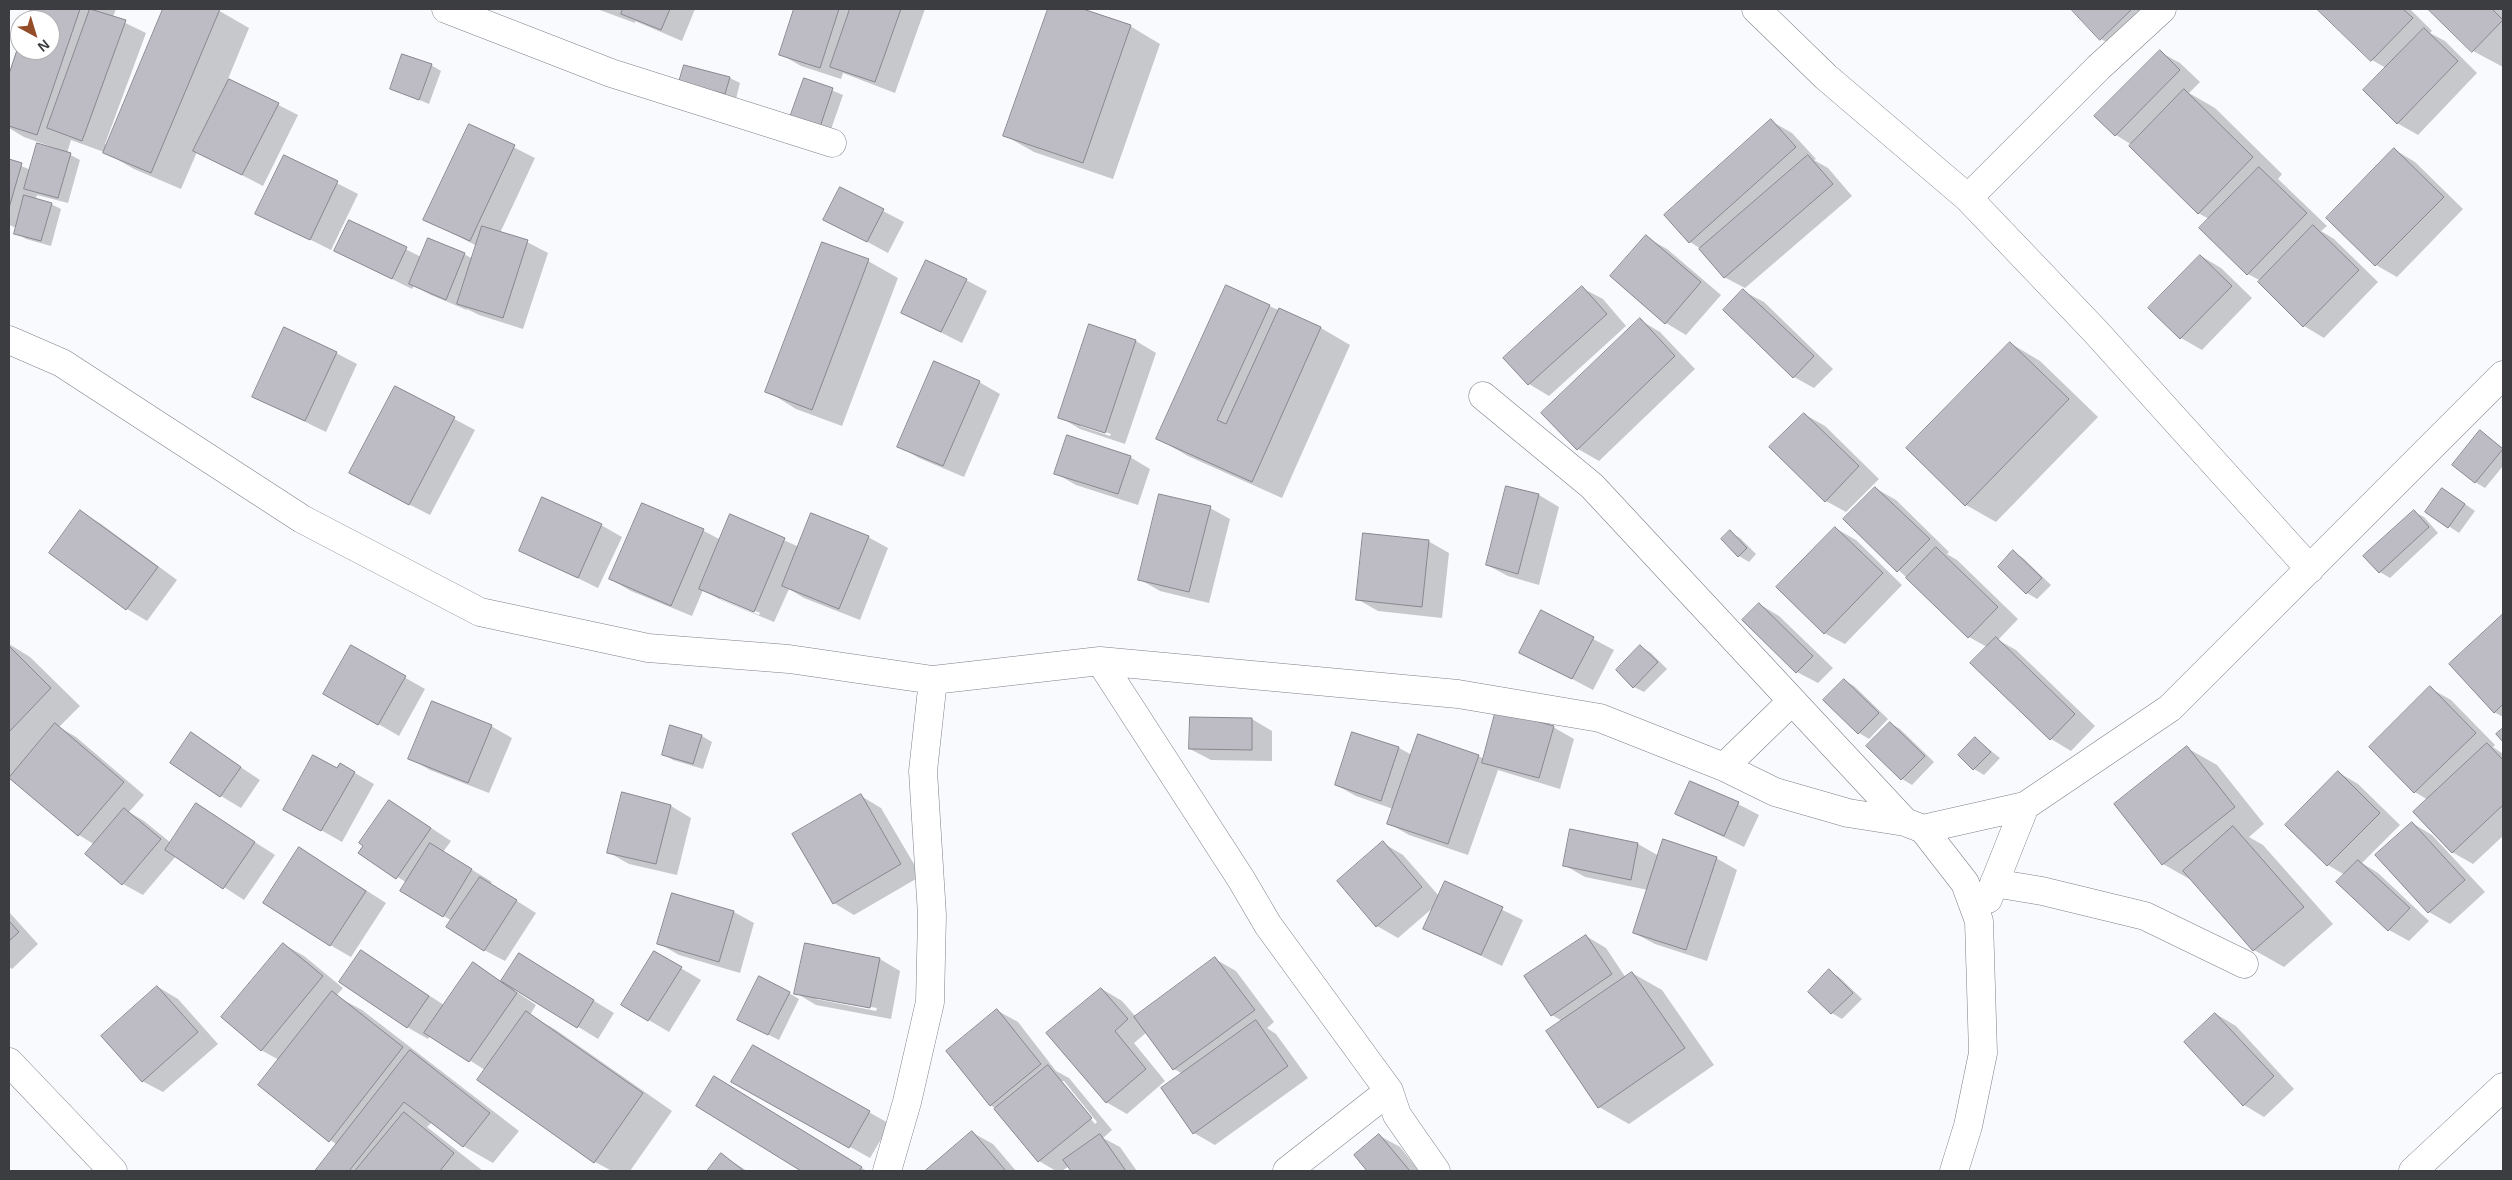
<!DOCTYPE html>
<html>
<head>
<meta charset="utf-8">
<style>
	body { margin:0 }
	#map { position:relative; width:2512px; height:1180px; overflow:hidden; background:#f9fafe; font-family:Helvetica,sans-serif }
	canvas { display:block }
	.frame { position:absolute; inset:0; border:10px solid #3b3d40; pointer-events:none }
	.north { position:absolute; left:10px; top:10px; width:50px; height:50px; box-sizing:border-box; background:#fff; border:1px solid #b1b1b3; border-radius:50%; rotate:141deg; font-size:14px; font-weight:700; line-height:20px; text-align:center; color:#3b3d40 }
	.north::after { content:''; display:block; margin:auto; width:18px; height:22px; background:#954d29; clip-path:polygon(50% 0,100% 100%,50% 72%,0 100%) }
</style>
</head>
<body>
<div id="map">
<canvas width="2512" height="1180"></canvas>
<div class="frame"></div>
<div class="north">N</div>
</div>
<script>
const c = document.querySelector('canvas').getContext('2d');
c.lineJoin = 'round';
function fillPath(path, color) { c.fillStyle = color; c.fill(path, 'evenodd'); }
function stroke(path, color, width, dash) { c.strokeStyle = color; c.lineWidth = width; c.lineCap = dash ? 'butt' : 'round'; c.setLineDash(dash || []); c.stroke(path); }
const shadow = new Path2D(`
	M33 9H116L113 17 146 33 105 144 107 145 165 9H216L249 28 228 79 298 115 263 186 197 152 181 189 134 169 104 152 71 140 67 153 80 160 68 203 37 195 35 200 51 204 61 209 51 246 26 239 16 233 17 228 9 225V161L31 170 55 148 24 137 9 128V78L20 45V50H50V20H29Z
	M597 9H695L682 41 635 21V23Z
	M795 9H925L895 93 843 73 841 79 801 66 780 54Z
	M1049 9H1079L1130 26 1160 44 1113 179 1034 152 1004 135Z
	M2073 9H2138L2151 22 2121 50 2101 39Z
	M2319 9H2410L2432 31 2430 33 2445 41 2477 73 2418 135 2397 123 2386 68 2372 60Z
	M2430 9H2503V67L2473 51Z
	M2160 52 2180 63 2200 82 2189 93 2215 108 2282 174 2278 179 2327 226 2321 231 2334 239 2378 282 2324 338 2304 326 2261 281 2248 274 2209 219 2198 213 2132 145 2116 135Z
	M431 65 441 71 429 104 391 88Z
	M730 78 740 83 736 99 690 88Z
	M805 79 843 95 829 135 801 125Z
	M1771 121 1792 133 1816 159 1814 160 1828 168 1852 196 1745 288 1724 277 1701 249 1690 242Z
	M469 125 535 158 500 233 527 242 548 253 523 329 479 315 467 309V310L431 295 414 286 412 289 336 251 350 221 421 257 464 254 473 259 477 246 425 219Z
	M2395 150 2415 162 2463 209 2397 277 2376 265 2328 218Z
	M284 156 358 194 331 250 257 213Z
	M841 189 904 222 888 253 825 219Z
	M1646 237 1667 249 1721 295 1686 335 1666 323 1612 276Z
	M2201 256 2221 268 2252 298 2202 350 2181 338Z
	M868 261 898 278 842 426 796 409 767 391Z
	M966 280 987 291 962 343 902 313Z
	M1582 288 1603 299 1626 326 1549 396 1529 384Z
	M1743 291 1764 302 1833 369 1814 388 1794 377Z
	M1269 306 1321 328 1350 345 1282 498 1188 456 1158 439Z
	M1640 320 1660 332 1695 369 1599 461 1578 449 1543 413Z
	M1136 341 1156 353 1125 444 1080 429 1060 417ZM1080 424 1111 434 1110 436 1080 426Z
	M2010 343 2040 361 2098 417 1996 522 1966 505Z
	M336 353 357 364 326 432 254 397Z
	M979 382 1000 394 964 477 919 458 898 446Z
	M396 388 475 430 430 515 371 485Z
	M1804 414 1825 426 1879 479 1846 512 1826 501Z
	M2480 432 2503 448V466L2485 488 2475 482Z
	M1130 457 1150 469 1138 505 1076 485 1055 473Z
	M1875 488 1896 500 1949 552 1947 554 1957 560 2018 619 1998 640 2016 650 2095 726 2071 751 2051 739 1972 663 1987 647 1969 637 1845 519Z
	M1539 495 1559 507 1539 585 1508 576 1487 565Z
	M2452 495 2475 511 2459 533 2426 511Z
	M642 504 704 531 721 540 731 516 799 547 868 537 888 548 860 620 804 598 789 589 774 622 721 600 703 590 692 616 631 591 610 579ZM720 596 760 613 759 615 720 599Z
	M1210 508 1230 519 1209 603 1160 591 1139 579Z
	M81 512 101 524 177 580 147 621 127 609Z
	M2414 512 2424 517 2438 533 2390 578 2380 572 2365 556Z
	M601 525 622 537 598 588 520 550Z
	M1835 528 1856 540 1902 585 1845 644 1824 633Z
	M1730 532 1740 538 1756 554 1749 562 1739 556Z
	M1428 541 1449 553 1442 618 1378 611 1357 599Z
	M2013 552 2023 558 2051 585 2037 599 2027 593 2000 567Z
	M1759 604 1779 616 1833 668 1818 683 1797 672Z
	M1542 612 1614 650 1593 690 1521 652Z
	M2503 615V717L2494 712 2450 664Z
	M9 644 30 657 80 706 59 727 76 737 144 795 129 812 144 821 171 843 197 805 275 855 244 900 176 856 143 895 123 884 95 845 79 835 11 777 9 779Z
	M351 647 425 689 399 736 325 693Z
	M1641 647 1651 653 1667 669 1644 692 1634 687Z
	M1844 680 1854 686 1888 719 1869 739 1859 733Z
	M2430 688 2451 700 2495 745 2493 747 2503 754V836L2473 864 2452 852 2428 800 2415 792 2370 747Z
	M1252 719 1272 731V761L1211 760 1190 749Z
	M1890 723 1900 729 1934 762 1912 785 1902 779 1868 746Z
	M491 726 512 738 489 793 430 770 409 758Z
	M671 726 702 736 712 742 703 769 673 760 663 754Z
	M1553 727 1574 739 1560 789 1498 770 1468 855 1409 835 1388 823 1393 809 1356 796 1336 785 1399 748 1412 755 1478 756 1484 759Z
	M191 734 260 780 241 808 221 796Z
	M1976 739 2000 758 1984 775 1974 769 1959 755Z
	M2187 748 2217 765 2264 824 2249 837 2263 845 2333 924 2284 967 2254 950 2193 881 2163 864Z
	M341 765 374 784 342 842 305 821Z
	M2338 772 2358 784 2400 825 2362 863 2378 873 2429 921 2409 941 2389 930 2345 875 2328 865 2287 825Z
	M623 793 671 806 691 818 677 875 629 864 608 852Z
	M861 796 881 808 921 876 854 915 834 903Z
	M390 801 451 841 443 852 492 882 490 884 536 913 505 961 484 950 452 921 402 890 407 883 360 852Z
	M1738 804 1759 815 1744 847 1676 814Z
	M2412 823 2432 835 2485 892 2450 924 2429 912 2377 855Z
	M1571 831 1638 844 1659 856 1716 858 1737 870 1707 961 1655 944 1634 933 1648 890 1585 877 1564 865Z
	M1383 843 1403 855 1439 896 1446 882 1523 920 1502 966 1424 928 1435 906 1398 938 1377 926 1338 881Z
	M320 861 386 903 351 957 330 945Z
	M672 894 734 912 754 923 740 973 679 955 658 943Z
	M9 912 38 944 12 969 9 967Z
	M1586 936 1606 948 1626 978 1632 973 1662 990 1714 1065 1629 1124 1599 1107 1562 1021 1552 1015Z
	M283 944 304 956 343 988 336 996 362 1010 519 1131 493 1163 463 1146 432 1122 427 1127 483 1171H317L337 1145 259 1085 279 1060 261 1050Z
	M806 944 880 959 900 971 891 1019 816 1005 796 993ZM816 997 877 1008 876 1011 816 999Z
	M361 952 444 1005 473 964 502 982 519 955 614 1013 598 1039 515 988 514 990 536 1005 530 1015 556 1030 672 1111 630 1171H612L595 1162 485 1070 430 1035 428 1039 407 1027Z
	M655 953 701 980 669 1032 623 1005Z
	M1215 959 1236 971 1274 1022 1267 1028 1276 1034 1308 1078 1215 1145 1194 1133 1183 1074 1174 1069 1147 1032 1134 1043 1165 1081 1127 1114 1106 1102 1102 989 1122 1001 1136 1017Z
	M1829 971 1839 977 1862 999 1842 1019 1832 1013 1810 992Z
	M158 987 178 999 218 1044 163 1092 142 1081Z
	M789 993 799 999 779 1040 749 1025Z
	M998 1011 1018 1022 1056 1071 1069 1078 1112 1130 1103 1138 1120 1147 1137 1171H1072L1069 1166 1062 1171H1056L1039 1161 995 1108 990 1105ZM1060 1081H1064L1097 1122 1095 1124Z
	M2216 1014 2236 1026 2294 1089 2264 1117 2244 1105Z
	M753 1047 890 1124 870 1158 753 1093Z
	M735 1090 867 1171H803L698 1106Z
	M973 1133 993 1144 1016 1171H927Z
	M1380 1136 1400 1147 1419 1171H1369L1356 1155Z
	M721 1155 741 1167 747 1171H709Z`);
const building = new Path2D(`
	M31 9H80L37 135 9 126V74L20 41V50H50V20H27Z
	M90 9 126 20 82 141 47 128Z
	M163 9H220L151 173 103 153Z
	M623 9H670L661 30 621 14Z
	M794 9H839L820 68 779 55Z
	M850 9H901L875 82 830 67Z
	M1048 9H1083L1131 25 1083 163 1003 136Z
	M2071 9H2130L2131 10 2100 40Z
	M2317 9H2403L2413 18 2371 61Z
	M2428 9H2492L2503 20 2472 52Z
	M2424 28 2458 61 2397 124 2363 90Z
	M2160 50 2180 70 2115 136 2094 116Z
	M402 54 432 64 419 100 390 89Z
	M684 65 730 77 725 94 679 82Z
	M804 78 833 88 819 130 789 120Z
	M229 79 279 103 242 175 193 151Z
	M2184 89 2253 157 2198 214 2129 146Z
	M1771 119 1796 147 1689 243 1664 215Z
	M469 124 515 145 470 241 423 220Z
	M37 143 71 153 58 198 24 189Z
	M2394 148 2444 197 2375 266 2326 218Z
	M284 155 338 181 310 240 255 214Z
	M1808 155 1833 184 1724 278 1699 249Z
	M9 159 22 163 9 208Z
	M2259 167 2307 213 2247 275 2199 228Z
	M840 187 884 209 867 242 823 220Z
	M24 195 52 203 41 241 14 234Z
	M349 220 407 247 392 279 334 251Z
	M2313 225 2359 270 2303 327 2258 282Z
	M482 226 528 240 503 318 457 304Z
	M1646 235 1701 282 1665 324 1610 276Z
	M428 238 465 253 446 300 409 284Z
	M822 242 869 259 812 410 765 392Z
	M2200 255 2232 286 2180 339 2148 308Z
	M926 260 967 279 941 332 901 313Z
	M1226 285 1270 305 1217 420 1226 424 1279 308 1321 327 1252 482 1156 439Z
	M1582 286 1607 314 1528 385 1503 358Z
	M1743 289 1814 356 1793 378 1723 310Z
	M1640 318 1675 356 1577 450 1541 413Z
	M1089 324 1136 340 1105 433 1058 418Z
	M284 327 337 352 305 421 252 397Z
	M2010 342 2069 399 1965 506 1906 448Z
	M934 361 980 381 943 466 897 447Z
	M395 386 455 417 409 505 349 473Z
	M1804 413 1859 466 1825 502 1769 447Z
	M2480 430 2503 449 2475 483 2452 465Z
	M1067 435 1131 456 1118 494 1054 474Z
	M1506 486 1539 494 1518 574 1486 565Z
	M1875 487 1930 539 1897 572 1843 519Z
	M2442 488 2465 504 2448 528 2425 512Z
	M1159 494 1211 506 1189 592 1138 580Z
	M542 497 602 524 578 578 519 551Z
	M642 503 704 529 671 606 609 579Z
	M80 510 158 567 126 610 49 553Z
	M2414 510 2429 527 2379 573 2363 556Z
	M811 513 869 536 839 609 782 586Z
	M730 514 785 538 754 612 699 589Z
	M1835 527 1883 573 1824 634 1776 587Z
	M1730 530 1747 548 1738 557 1721 539Z
	M1363 533 1429 540 1422 607 1356 600Z
	M1936 547 1998 607 1968 638 1906 578Z
	M2013 550 2042 578 2026 594 1998 567Z
	M1759 603 1813 656 1796 673 1742 620Z
	M1541 610 1594 637 1572 679 1519 653Z
	M2503 614V704L2494 713 2449 664Z
	M1996 637 2075 714 2050 740 1970 663Z
	M351 645 406 676 378 725 323 694Z
	M1640 645 1658 662 1633 688 1616 670Z
	M9 646 51 688 9 732Z
	M1844 679 1879 713 1858 734 1823 700Z
	M2430 686 2476 733 2414 793 2369 747Z
	M432 701 492 725 468 783 408 759Z
	M1496 710 1554 726 1539 778 1482 763Z
	M1190 717 1252 718V750L1189 749Z
	M1890 722 1925 756 1901 780 1866 746Z
	M55 723 124 782 78 836 9 778Z
	M670 725 702 735 693 764 662 755Z
	M2503 728V742L2496 734Z
	M191 732 241 767 220 797 170 763Z
	M1352 732 1399 747 1381 801 1335 785Z
	M1418 734 1479 755 1448 844 1387 824Z
	M1975 737 1991 752 1973 770 1958 755Z
	M2487 743 2503 760V805L2452 853 2413 812Z
	M2187 746 2235 807 2162 865 2114 804Z
	M313 755 337 768 340 763 355 772 321 831 283 810Z
	M2338 771 2380 813 2327 866 2285 825Z
	M1690 781 1739 802 1724 836 1675 814Z
	M622 792 671 805 656 864 607 853Z
	M861 794 901 864 833 904 792 834Z
	M389 800 431 828 396 879 358 853 363 846 359 843Z
	M196 803 255 842 223 889 165 850Z
	M124 808 161 839 122 885 85 854Z
	M2412 822 2465 880 2428 913 2375 855Z
	M2233 826 2304 907 2253 951 2183 871Z
	M1570 829 1638 843 1631 880 1563 866Z
	M1663 839 1717 857 1686 950 1633 933Z
	M1383 841 1422 887 1376 927 1337 881Z
	M430 843 472 869 443 917 400 891Z
	M299 847 366 891 330 946 263 903Z
	M2358 860 2410 908 2388 931 2336 882Z
	M480 877 517 900 484 951 446 927Z
	M1445 881 1503 907 1481 955 1423 929Z
	M672 893 734 911 719 962 657 944Z
	M9 921 19 932 9 941Z
	M1586 935 1612 974 1551 1016 1524 976Z
	M283 943 323 976 261 1051 221 1017Z
	M805 943 880 958 870 1008 794 994Z
	M361 950 429 996 407 1028 339 982Z
	M654 951 682 967 648 1021 621 1005Z
	M519 953 594 1000 577 1028 501 981Z
	M1215 957 1255 1010 1173 1070 1134 1017Z
	M473 962 517 993 469 1062 424 1033Z
	M1829 969 1853 993 1831 1014 1808 992Z
	M1632 972 1685 1048 1598 1108 1546 1031Z
	M759 976 790 992 768 1035 737 1020Z
	M157 986 198 1032 142 1082 101 1036Z
	M1101 988 1128 1019 1115 1031 1146 1069 1106 1103 1046 1033Z
	M332 991 403 1047 329 1142 258 1085Z
	M997 1009 1041 1064 990 1106 946 1051Z
	M526 1011 643 1093 594 1163 477 1080Z
	M2215 1013 2274 1076 2243 1106 2184 1042Z
	M1256 1020 1288 1066 1193 1134 1161 1088Z
	M753 1045 870 1111 849 1148 731 1082Z
	M410 1050 490 1113 463 1147 404 1102 349 1171H315Z
	M1048 1065 1092 1118 1038 1162 994 1109Z
	M714 1076 862 1167 859 1171H801L696 1106Z
	M404 1112 454 1153 440 1171H355Z
	M972 1131 1006 1171H925Z
	M1100 1134 1126 1171H1071L1063 1160Z
	M1379 1134 1410 1171H1367L1354 1155Z
	M721 1153 744 1171H707Z`);
const minor = new Path2D(`
	M446 9 611 73 832 143
	M1756 9 1826 77 1968 198 2096 332 2310 569
	M1968 198 2099 67 2162 9
	M9 340 62 363 302 519 480 612 648 648 789 659 933 680 1100 661 1458 694 1600 718 1724 767 1775 792 1848 813 1905 822 1923 829 2025 806 2170 708 2503 375
	M1483 396 1592 486 1905 822
	M1100 661 1241 879 1268 925 1389 1091 1287 1171
	M1724 767 1791 702
	M1923 829 1965 883 1979 921 1983 1053 1968 1126 1954 1171
	M1994 883 2042 891 2145 916 2244 964
	M1988 899 2025 806
	M1389 1091 1397 1115 1436 1171
	M887 1171 907 1102 930 1002 932 915 923 771 933 680
	M2413 1171 2503 1087`);
const tertiary = new Path2D(`
	M9 1062 113 1171`);
fillPath(shadow, '#0003');
fillPath(building, '#bdbbc4');
stroke(building, '#88868f', 1);
stroke(minor, '#7c8088', 29);
stroke(tertiary, '#7c8088', 29);
stroke(minor, '#fff', 28);
stroke(tertiary, '#fff', 28);
</script>
</body>
</html>
